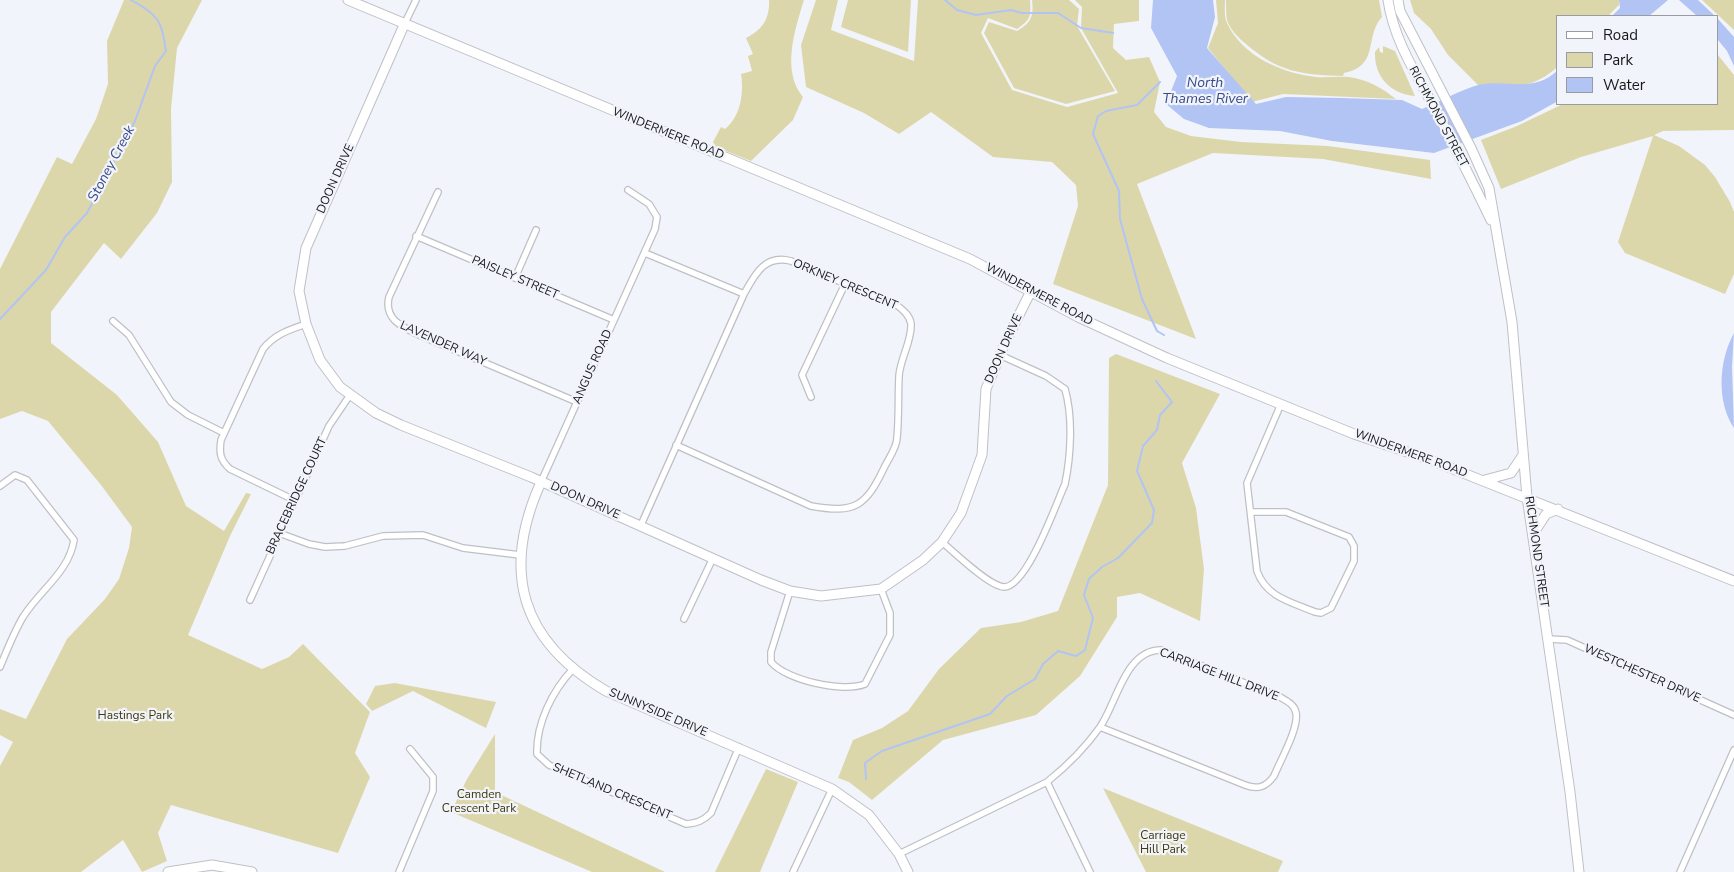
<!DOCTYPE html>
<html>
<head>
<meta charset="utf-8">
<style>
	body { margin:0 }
	#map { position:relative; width:1734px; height:872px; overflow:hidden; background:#f2f4fb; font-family:"Nunito Sans",sans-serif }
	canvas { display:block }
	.legend { position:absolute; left:1556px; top:15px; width:162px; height:90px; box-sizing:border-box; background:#f2f4fb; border:1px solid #9a9ba0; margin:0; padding:6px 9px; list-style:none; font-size:15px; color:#151618 }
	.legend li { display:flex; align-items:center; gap:10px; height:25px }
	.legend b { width:25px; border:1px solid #9a9ba0 }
</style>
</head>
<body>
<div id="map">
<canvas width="1734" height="872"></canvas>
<ul class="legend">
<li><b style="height:6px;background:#fff"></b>Road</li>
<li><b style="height:14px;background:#dcd7ab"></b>Park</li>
<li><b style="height:14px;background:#b1c4f4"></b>Water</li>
</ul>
</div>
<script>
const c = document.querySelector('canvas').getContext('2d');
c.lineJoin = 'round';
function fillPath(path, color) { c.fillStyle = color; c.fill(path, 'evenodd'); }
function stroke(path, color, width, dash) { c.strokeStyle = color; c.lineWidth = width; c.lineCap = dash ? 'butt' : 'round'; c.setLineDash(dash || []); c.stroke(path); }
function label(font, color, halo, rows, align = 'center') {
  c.font = font + ' "Nunito Sans",sans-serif'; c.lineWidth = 4.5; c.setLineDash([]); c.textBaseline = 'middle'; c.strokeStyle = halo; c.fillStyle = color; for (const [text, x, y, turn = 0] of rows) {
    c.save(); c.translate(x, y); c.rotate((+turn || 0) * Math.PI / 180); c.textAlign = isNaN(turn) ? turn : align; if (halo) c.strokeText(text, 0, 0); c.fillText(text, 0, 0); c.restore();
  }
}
const green = new Path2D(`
	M124 0H202L177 48 171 109 172 182 157 213 121 259 104 243 51 312V343L117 395 158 442 186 506 224 531 246 493 251 494 230 536 188 635 262 669 289 657 303 644 370 712 355 753 370 777 338 853 171 805 158 833 167 861 142 872 123 840 81 872H0V766L13 742 0 735V709L26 719 67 639 105 599 119 579 129 548 132 527 101 485 48 421 22 411 0 419V269L57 157 72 164 96 119 108 84 107 41Z
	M769 0H804C795 29 781 71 803 97L793 120 751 161 716 147 713 142 721 127 725 129C741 116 744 93 741 74L752 71 748 56 753 54 746 38C762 30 770 19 769 0Z
	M816 0H838L831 30 914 61 918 0H1030C1031 17 1031 19 1017 29L988 18 981 33 1012 90 1067 107 1118 93 1081 28 1082 7 1075 0H1139V21L1114 24 1113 48 1126 60 1149 57 1160 82 1154 112 1166 127 1191 136 1241 142 1328 146 1430 160 1431 179 1323 159 1213 153 1137 184 1196 339 1053 284 1078 206 1076 185 1052 162 993 157 931 112 899 134 864 113 806 87 801 45Z
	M848 0H911L908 52 841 27Z
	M1032 0H1069L1079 9 1077 26 1115 91 1066 104 1014 88 984 33 989 22 1017 31C1031 23 1034 16 1032 0Z
	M1216 0H1225C1225 7 1224 17 1227 23 1243 57 1282 73 1316 77 1329 78 1343 75 1355 78 1372 82 1383 89 1396 99L1283 94 1252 102 1208 48 1218 23Z
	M1226 0H1379L1382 17C1364 37 1380 66 1344 73L1343 76C1302 75 1278 72 1246 44 1239 39 1229 28 1227 20 1226 14 1226 6 1226 0Z
	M1410 0H1619V5L1608 16H1558V66C1534 90 1509 87 1478 85L1448 55 1431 29 1414 13Z
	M1702 0H1734V30Z
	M1383 46 1395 51 1415 96C1390 94 1374 76 1375 52L1379 47 1380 52 1383 53Z
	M1718 55 1734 75V130L1663 131 1654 135 1679 146 1705 165 1715 177 1730 202 1734 212V274L1725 294 1625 253 1618 242 1653 136 1581 157 1501 189 1481 140 1517 126 1563 104H1718Z
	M1116 354 1220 394 1182 463 1196 508 1204 569 1200 621 1140 593 1117 597V617L1080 676 1036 715 943 740 872 800 849 782 838 778 853 740 882 728 908 711 939 669 981 628 1021 622 1058 611 1108 485 1109 358Z
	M395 683 496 702 486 728 413 691 372 711 366 704 375 686Z
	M495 734V792L665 872H592L451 812 467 779Z
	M766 769 798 782 760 872H715Z
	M1103 788 1283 861 1278 872H1146Z`);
const water = new Path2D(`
	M1153 0H1213L1215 17 1207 48 1256 104 1286 97 1342 98 1402 100 1422 109C1437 103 1468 86 1483 84 1510 80 1534 93 1558 70V101L1522 121 1434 153 1332 141 1280 131 1209 128 1184 119 1166 104 1177 76 1151 28Z
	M1619 0H1668L1649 16H1612L1620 8Z
	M1679 0H1698L1715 16H1697Z
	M1718 19 1734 37V66L1727 51 1718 40Z
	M1734 333 1732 367 1734 428C1716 401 1719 360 1734 333Z`);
const stream = new Path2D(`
	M945 0 957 10 976 15 1011 10 1022 13H1058L1081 28 1113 33
	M1160 82 1137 105 1106 111 1098 116 1093 134 1119 191 1120 219 1142 299 1157 331 1164 335
	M0 319 46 270 65 237 87 213 135 121 155 66 166 51C161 19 159 16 131 0
	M866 779 865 763 882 751 990 714 1007 696 1035 679 1043 664 1058 651 1076 656 1085 650 1093 618 1084 595 1089 579 1102 567 1118 558 1152 523 1154 510 1137 471 1143 446 1157 430 1160 415 1172 402 1156 381`);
const street = new Path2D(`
	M404 25 416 0
	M438 192 389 297C384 318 400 326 417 334L577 402
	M416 236 614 320
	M645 253 744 294
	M515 278 536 230
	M113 321 129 335 171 402 188 415 224 433
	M811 397 802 375 845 284
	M541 482 655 229 657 217 649 204 628 190
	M0 486 15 475 27 480 74 540C69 572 40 590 23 617 14 632 7 650 0 667
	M294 500 230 469C220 460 219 453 221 440L263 349C275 334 289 330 306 324
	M1251 512H1286L1349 537 1354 546V561L1331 608 1321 613 1315 612C1291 602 1266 597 1257 571L1247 483 1281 404
	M641 525 744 294C755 274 765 254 791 261L898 306C904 311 910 316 911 324 912 341 900 359 899 376 898 397 899 418 897 438 897 447 889 458 885 466 866 506 856 514 811 506L676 445
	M279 533 309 544 325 547 345 546 383 536 423 535 463 548 520 555
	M942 542C955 553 989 586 1004 587 1027 587 1056 504 1065 484 1071 455 1073 417 1065 389L1046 376 1000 355
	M790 591 771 652V662C786 680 843 693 865 684L890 635V613L881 589
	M250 600 329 426 350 395
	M684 619 713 558
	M1548 639 1567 640 1734 715
	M573 669C552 691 536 724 537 754L549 765 686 824C697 823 703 821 711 813L739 747
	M1047 782 1090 872
	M899 854 1047 782C1067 766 1085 748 1100 727 1117 703 1125 649 1162 650L1280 697C1287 701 1295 705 1296 713 1299 728 1280 761 1274 776 1266 787 1258 790 1245 785L1100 727
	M399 872 433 791V777L410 749
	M793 872 832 789
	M1680 872 1734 750`);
const secondary = new Path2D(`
	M348 0 970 259 1078 317 1167 358 1354 434 1428 459 1734 581
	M1388 0C1394 41 1417 75 1436 111 1455 147 1473 183 1491 220
	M1398 0 1400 11 1471 148 1489 188 1512 322 1527 497 1570 792 1579 872
	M404 25 306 248 299 291 306 324 320 360 340 387 376 413 401 425 531 477 761 580 790 591 821 596 881 589 923 560 942 542 961 513 982 455 986 389 1005 343 1031 291
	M1485 480 1511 473 1523 455
	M541 482C501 571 520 641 606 691L832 789 869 815 899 854 908 872
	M1533 534 1546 514 1558 509
	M168 872 212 865 252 872`);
const streetNames = [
	["RICHMOND STREET",1438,117,62],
	["WINDERMERE ROAD",668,134,22],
	["DOON DRIVE",336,179,-66],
	["PAISLEY STREET",515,278,23],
	["ORKNEY CRESCENT",845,285,23],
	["WINDERMERE ROAD",1039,295,28],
	["LAVENDER WAY",443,344,24],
	["DOON DRIVE",1004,349,-66],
	["ANGUS ROAD",593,367,-66],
	["WINDERMERE ROAD",1411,454,20],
	["BRACEBRIDGE COURT",297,496,-65],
	["DOON DRIVE",585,501,24],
	["RICHMOND STREET",1536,552,82],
	["WESTCHESTER DRIVE",1642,674,24],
	["CARRIAGE HILL DRIVE",1219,675,21],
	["SUNNYSIDE DRIVE",658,713,23],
	["SHETLAND CRESCENT",612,792,23]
];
const parkNames = [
	["Hastings Park",135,716],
	["Camden",479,795],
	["Crescent Park",479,809],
	["Carriage",1163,836],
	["Hill Park",1163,850]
];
const waterNames = [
	["North",1205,84],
	["Thames River",1205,100],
	["Stoney Creek",112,164,-62]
];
fillPath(green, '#dcd7ab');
fillPath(water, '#b1c4f4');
stroke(stream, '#b1c4f4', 2);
stroke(street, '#bec0c6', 8);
stroke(secondary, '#bec0c6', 11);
stroke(street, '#fff', 5.5);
stroke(secondary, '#fff', 9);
label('12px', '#151618', '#f2f4fb', streetNames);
label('12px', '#3d380c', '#f2f4fb', parkNames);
label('italic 14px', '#384b87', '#f2f4fb', waterNames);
</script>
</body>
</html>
